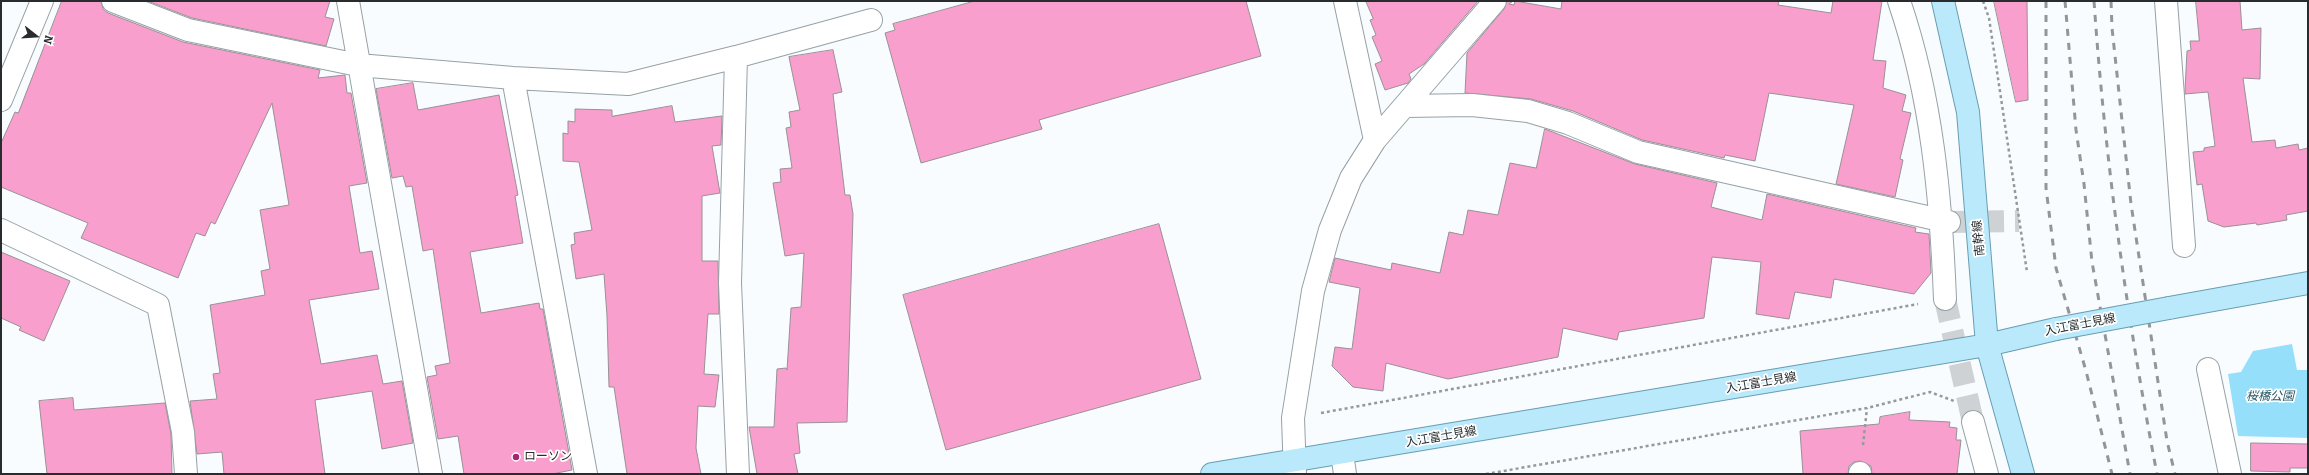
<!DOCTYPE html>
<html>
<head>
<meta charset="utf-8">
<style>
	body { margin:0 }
	#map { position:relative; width:2309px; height:475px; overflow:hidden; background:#f8fcfe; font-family:Bitter,serif }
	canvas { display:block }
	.frame { position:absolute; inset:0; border:2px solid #282c2e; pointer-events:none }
	.north { position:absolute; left:16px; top:16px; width:40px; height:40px; -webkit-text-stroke:3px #fff; paint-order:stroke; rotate:107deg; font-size:11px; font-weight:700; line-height:16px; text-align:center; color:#282c2e }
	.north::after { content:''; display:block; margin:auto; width:14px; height:18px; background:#282c2e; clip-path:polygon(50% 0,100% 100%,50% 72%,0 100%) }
</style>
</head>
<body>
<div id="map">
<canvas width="2309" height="475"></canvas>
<div class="frame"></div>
<div class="north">N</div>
</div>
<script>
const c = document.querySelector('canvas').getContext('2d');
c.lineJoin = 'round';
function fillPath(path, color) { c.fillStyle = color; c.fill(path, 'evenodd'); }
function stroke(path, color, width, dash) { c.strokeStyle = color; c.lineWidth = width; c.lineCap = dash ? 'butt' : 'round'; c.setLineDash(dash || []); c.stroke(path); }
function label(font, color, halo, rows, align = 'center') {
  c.font = font + ' Bitter,"Noto Sans JP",serif'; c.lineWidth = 3.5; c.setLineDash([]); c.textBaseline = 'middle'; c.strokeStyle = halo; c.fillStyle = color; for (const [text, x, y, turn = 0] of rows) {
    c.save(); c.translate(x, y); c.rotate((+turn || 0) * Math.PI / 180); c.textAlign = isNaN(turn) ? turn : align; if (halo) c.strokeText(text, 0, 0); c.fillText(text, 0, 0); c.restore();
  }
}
const green = new Path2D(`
	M2292 344 2297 370H2308V438L2238 436 2228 374 2241 372 2253 351Z`);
const building = new Path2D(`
	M62 1H101L103 9 108 13 183 42 320 70 318 78 345 75 347 93H351L367 183 349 186 360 253 372 251 379 289 309 300 321 364 377 355 383 384 402 381 413 443 382 449 372 391 315 400 325 474H224L222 452 197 454 190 401 217 399 213 374 220 373 210 305 265 295 261 271 270 269 260 210 289 205 272 103 215 224 211 222 205 236 196 233 178 278 81 238 88 223 1 187V143L15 112 18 113Z
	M148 1H330L325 17 334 19 326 46 192 18Z
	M975 1H1246L1261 56 1039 120 1042 129 921 163 885 33 895 30 893 24Z
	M1366 1H1478L1424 64 1409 74 1411 79 1408 83 1385 90 1375 64 1382 61 1372 37 1376 35 1370 20 1373 19Z
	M1507 1H1513L1509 4 1514 5 1515 1 1561 9 1562 1H1779L1778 5 1831 13 1833 1H1882L1873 60 1886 61 1883 88 1906 95 1902 111 1911 113 1900 159 1903 160 1895 197 1836 184 1854 105 1769 93 1755 161 1725 155 1724 158 1642 140 1573 111 1531 99 1465 93 1467 53 1504 9Z
	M1994 1H2027L2028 100 2016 102Z
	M2196 1H2240L2242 30 2261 28 2260 79 2243 78 2252 142 2275 140 2276 148 2298 144 2299 150 2308 148V211L2286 215 2287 220 2257 225 2256 223 2224 227 2208 221 2202 184 2197 185 2193 152 2204 151V148L2215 146 2208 92 2185 94V90L2187 51 2191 50 2190 41H2199Z
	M833 50 842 92 833 94 845 195H850L853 214 847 422 797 423 800 453 794 454 798 474H757L749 427H774L777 369 786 368 787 370 791 308 801 307 804 253 785 256 773 183 781 182 780 169 792 168 786 128 791 127 789 112 800 110 789 57Z
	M413 83 418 110 499 95 518 195 515 196 523 243 470 252 481 313 539 303 540 309H543L572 470 552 474H464L458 436 438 439 427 377 437 375 435 366 450 363 433 249 423 251 412 186 406 187 403 176 392 178 376 89Z
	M672 106 675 122 722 116 721 145 712 146 720 193 702 196V261H718L719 314H708L704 374 719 375 715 407 698 406 696 448 701 474H627L614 387H609L607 316 604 274 576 279 571 245 575 244 574 233 592 230 579 162 563 161V133L568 134V121L575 122V109L612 110V116Z
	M1545 129 1635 164 1717 183 1711 207 1762 220 1767 194 1916 228 1915 232 1929 234 1931 273 1914 294 1834 279 1831 298 1795 292 1789 319 1756 314 1761 262 1712 257 1704 318 1619 332 1617 340 1563 328 1558 357 1448 379 1386 363 1383 391 1353 387 1332 366 1335 347 1352 349 1360 288 1329 282 1335 258 1391 270 1392 263 1440 273 1449 232 1463 235 1468 210 1498 215 1510 163 1536 168Z
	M1159 224 1201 379 946 450 903 295Z
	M1 252 70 281 44 341 19 330 21 327 1 318Z
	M73 398 74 410 165 403 171 434 172 474H47L39 401Z
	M1910 412 1909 420 1950 422 1949 427 1957 428 1956 440H1961L1957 474H1872L1871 466 1860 461 1854 462 1849 466 1848 474H1803L1800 431 1879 424 1880 417Z
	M2251 443 2308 444V468H2290V472L2251 471Z`);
const minorTunnel = new Path2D(`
	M1949 222 2019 221
	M1945 299 1973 422`);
const path = new Path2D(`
	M1983 1 1989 18 2027 272
	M1321 413 1918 304
	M1863 445 1867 408
	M1486 474 1867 408 1930 392 1954 401`);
const minor = new Path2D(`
	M113 1 188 30 358 65 513 78 628 84 736 57 871 20
	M348 1 431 474
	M1345 1 1375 140
	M1899 1C1932 97 1941 198 1945 299
	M2166 1 2184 246
	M736 57 730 283 738 474
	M513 78 586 474
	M1 100 42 1
	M1405 106 1472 105 1528 111 1568 123 1638 152 1949 222
	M1 230 158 305 183 432 186 474
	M2208 369 2230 474
	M1973 422 1987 474
	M1342 453 1345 474
	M1295 474 1293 418 1313 291 1330 230 1351 178 1375 140 1495 1
	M1860 474V473`);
const major = new Path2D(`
	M1943 1 1968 112 1987 345 2023 474
	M2169 308 2308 283
	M1212 474 1987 345 2056 329`);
const rail = new Path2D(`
	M2046 1V188L2056 268 2086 371 2112 474
	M2065 1 2076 130 2084 184 2092 262 2130 474
	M2094 1C2105 160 2127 318 2157 474
	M2111 1 2112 28 2131 204 2167 441 2175 474`);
const majorBridge = new Path2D(`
	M2056 329 2169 308`);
const markers = [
	[516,457,4,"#a42475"]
];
const streetNames = [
	["南幹線",1979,238,-95],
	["入江富士見線",2080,325,-11],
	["入江富士見線",1761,383,-10],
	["入江富士見線",1441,437,-10]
];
const parkNames = [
	["桜橋公園",2270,397]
];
const poiNames = [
	["ローソン",524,457]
];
fillPath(green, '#96dffa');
fillPath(building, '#f89fce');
stroke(building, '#9a9095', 1);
stroke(minorTunnel, '#ced2d4', 22, [22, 11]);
stroke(minor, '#97a1a5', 24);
stroke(major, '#689eb1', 24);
stroke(path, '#95999b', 2.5, [3, 3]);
stroke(minor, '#fff', 22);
stroke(major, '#b9e9fb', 22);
stroke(rail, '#929698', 3, [7, 7]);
stroke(majorBridge, '#689eb1', 24, []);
stroke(majorBridge, '#b9e9fb', 22);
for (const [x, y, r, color] of markers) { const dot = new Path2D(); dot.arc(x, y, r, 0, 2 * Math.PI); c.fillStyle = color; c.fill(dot); stroke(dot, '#fff', 1.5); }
label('12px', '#282c2e', '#fff', streetNames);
label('italic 12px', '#265868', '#fff', parkNames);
label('12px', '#282c2e', '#fff', poiNames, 'left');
</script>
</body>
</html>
